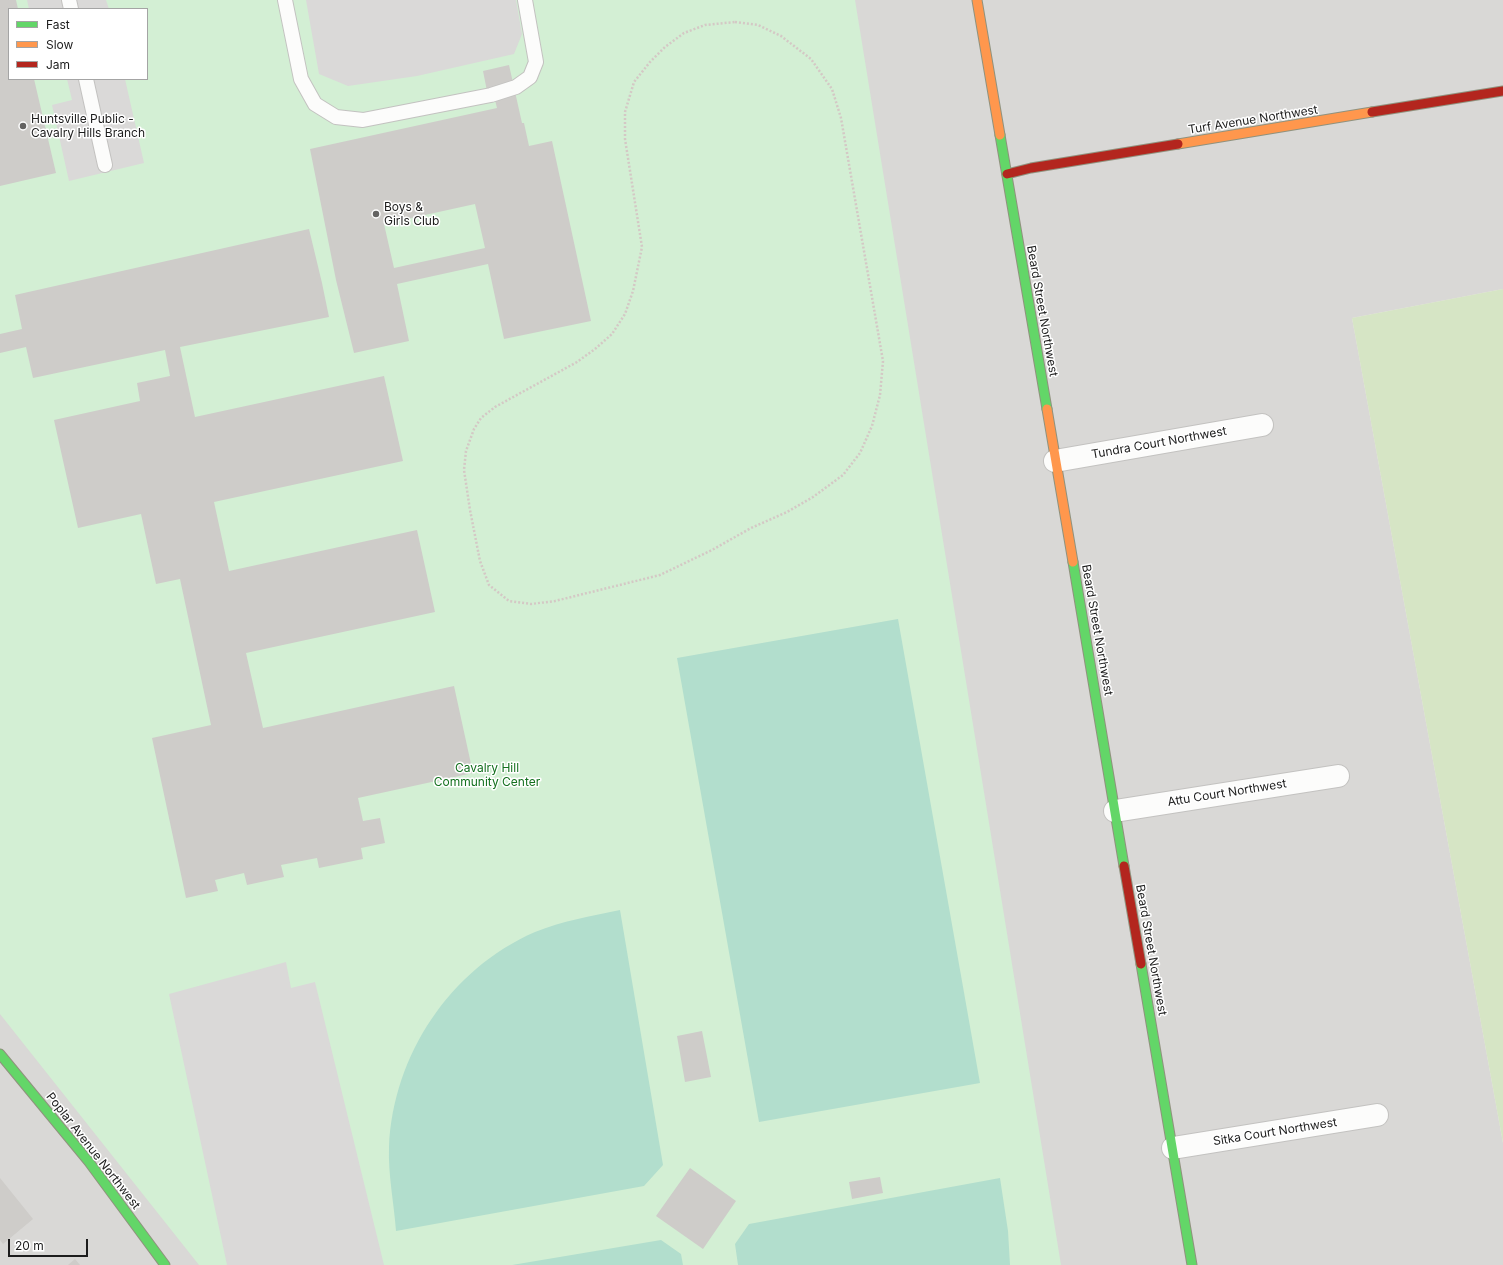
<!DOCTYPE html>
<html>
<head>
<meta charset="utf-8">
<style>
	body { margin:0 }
	#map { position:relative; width:1503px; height:1265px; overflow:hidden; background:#eae8e4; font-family:Inter,sans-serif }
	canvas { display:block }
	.legend { position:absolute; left:8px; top:8px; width:140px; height:72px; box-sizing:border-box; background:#fff; border:1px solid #a4a4a4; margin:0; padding:5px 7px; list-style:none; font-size:12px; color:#1c1c1c }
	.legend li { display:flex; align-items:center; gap:8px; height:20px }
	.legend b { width:20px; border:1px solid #a4a4a4 }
	.scale { position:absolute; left:8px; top:1239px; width:80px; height:18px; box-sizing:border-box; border:2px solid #1c1c1c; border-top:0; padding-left:5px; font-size:12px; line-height:14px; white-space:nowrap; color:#1c1c1c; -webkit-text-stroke:3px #fff; paint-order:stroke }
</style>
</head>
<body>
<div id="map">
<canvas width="1503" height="1265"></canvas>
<ul class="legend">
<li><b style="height:5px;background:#63d668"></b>Fast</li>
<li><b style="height:5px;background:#ff974d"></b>Slow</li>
<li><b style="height:5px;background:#b3261e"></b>Jam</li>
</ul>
<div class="scale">20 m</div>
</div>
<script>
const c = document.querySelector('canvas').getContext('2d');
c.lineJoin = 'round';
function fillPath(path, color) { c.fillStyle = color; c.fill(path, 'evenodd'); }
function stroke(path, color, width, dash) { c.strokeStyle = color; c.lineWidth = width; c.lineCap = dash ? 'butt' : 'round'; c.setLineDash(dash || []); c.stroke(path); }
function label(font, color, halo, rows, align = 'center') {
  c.font = font + ' Inter,sans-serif'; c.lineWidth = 3; c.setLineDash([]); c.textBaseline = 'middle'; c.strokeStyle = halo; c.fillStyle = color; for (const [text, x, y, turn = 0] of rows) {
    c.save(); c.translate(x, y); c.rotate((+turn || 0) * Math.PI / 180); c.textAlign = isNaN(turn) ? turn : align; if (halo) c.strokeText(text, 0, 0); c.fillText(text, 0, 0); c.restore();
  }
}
const residential = new Path2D(`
	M0 0H1503V289L1352 318 1503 1143V1265H0ZM9 9H147V79H9Z`);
const grass = new Path2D(`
	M1503 289V1143L1352 318Z`);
const park = new Path2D(`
	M0 0H855L1061 1265H199L0 1014ZM9 9H147V79H9Z`);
const pitch = new Path2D(`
	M898 619 980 1083 759 1122 677 658Z
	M620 910 663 1165 644 1186 396 1231C394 1203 388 1175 389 1147 393 1055 450 969 535 932 562 921 591 916 620 910Z
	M1000 1178 1008 1231 1010 1265H738L735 1244 749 1224Z
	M661 1240 681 1254 683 1265H512Z`);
const parking = new Path2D(`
	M27 0H106L109 9H29Z
	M306 0H516L522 34 514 54 417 76 348 86 319 74Z
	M67 79H125L144 163 69 181 52 105 72 100Z
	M286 962 291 988 315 982 384 1265H227L169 994Z`);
const building = new Path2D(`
	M0 0H16L18 9H9V79H34L56 173 0 186Z
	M509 65 522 123H524L529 146 552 141 591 321 504 339 488 264 397 284 409 341 354 353 336 280 310 149 497 108 495 100 489 101 483 71ZM475 204 485 248 394 268 384 224Z
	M309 229 322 283 329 317 180 347 195 417 384 376 403 461 214 502 229 571 417 530 435 612 246 653 263 728 454 686 473 773 358 798 363 821 380 818 385 843 361 848 363 859 319 868 317 858 281 865 284 877 247 885 244 873 215 880 218 891 186 898 152 738 211 725 180 579 156 584 141 514 78 528 54 420 140 401 137 383 170 376 165 350 33 378 26 347 0 353V334L22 329 15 295Z
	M702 1031 711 1077 685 1082 677 1036Z
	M690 1168 736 1201 703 1249 656 1216Z
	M880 1177 883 1193 852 1199 849 1182Z
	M0 1178 33 1219 3 1244 0 1240Z
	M75 1259 80 1265H68Z`);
const path = new Path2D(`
	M735 22 758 25 781 36 811 59 832 89 841 118 883 361 880 395 872 426 860 453 843 475 813 497 787 512 751 528 712 550 660 575 555 601 531 604 509 601 489 585 480 561 470 510 464 470 466 451 474 429 481 418 495 407 577 362 595 349 612 334 625 314 633 291 642 247 625 139V112L634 82 650 62 665 47 684 33 705 25Z`);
const lane = new Path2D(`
	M69 0 71 9
	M285 0 301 79 315 104 336 117 363 120 491 95 516 87 530 77 536 62 525 0
	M86 79 105 165`);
const street = new Path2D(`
	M1055 461 1262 425
	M1115 811 1338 776
	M1173 1148 1377 1115`);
const fast = new Path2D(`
	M1000 135 1047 409
	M1073 562 1124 866
	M1141 964 1192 1265
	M0 1054 89 1162 165 1265`);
const slow = new Path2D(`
	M977 0 1000 135
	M1178 144 1372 112
	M1047 409 1073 562`);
const jam = new Path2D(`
	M1372 112 1503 91
	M1007 174 1031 168 1178 144
	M1124 866 1141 964`);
const markers = [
	[23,126,4,"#646362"],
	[376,214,4,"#646362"]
];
const poiNames = [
	["Huntsville Public -",31,119],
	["Cavalry Hills Branch",31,133],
	["Boys &",384,207],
	["Girls Club",384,221]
];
const streetNames = [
	["Turf Avenue Northwest",1253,120,-9],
	["Beard Street Northwest",1042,311,80],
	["Tundra Court Northwest",1159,443,-10],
	["Beard Street Northwest",1097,630,80],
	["Attu Court Northwest",1227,793,-9],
	["Beard Street Northwest",1151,950,80],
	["Sitka Court Northwest",1275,1132,-9],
	["Poplar Avenue Northwest",93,1151,52]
];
const parkNames = [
	["Cavalry Hill",487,768],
	["Community Center",487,782]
];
fillPath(residential, '#d9d8d6');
fillPath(grass, '#d6e5c5');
fillPath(park, '#d3efd4');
fillPath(pitch, '#b2decd');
fillPath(parking, '#dad9d8');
fillPath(building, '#ceccc9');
stroke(lane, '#c3c2c0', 16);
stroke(street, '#c3c2c0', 24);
stroke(fast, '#90927e', 11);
stroke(slow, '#90927e', 11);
stroke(jam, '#90927e', 11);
stroke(path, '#d4c8c5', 2.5, [2, 2]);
stroke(lane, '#fcfcfb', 14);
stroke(street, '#fcfcfb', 22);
stroke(fast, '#63d668', 9);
stroke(slow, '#ff974d', 9);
stroke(jam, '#b3261e', 9);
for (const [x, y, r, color] of markers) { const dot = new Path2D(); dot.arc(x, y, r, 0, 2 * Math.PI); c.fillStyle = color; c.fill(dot); stroke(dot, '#fff', 1.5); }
label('12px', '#1c1c1c', '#fff', poiNames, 'left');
label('12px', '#1c1c1c', '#fff', streetNames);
label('12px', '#13701e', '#fff', parkNames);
</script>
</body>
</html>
